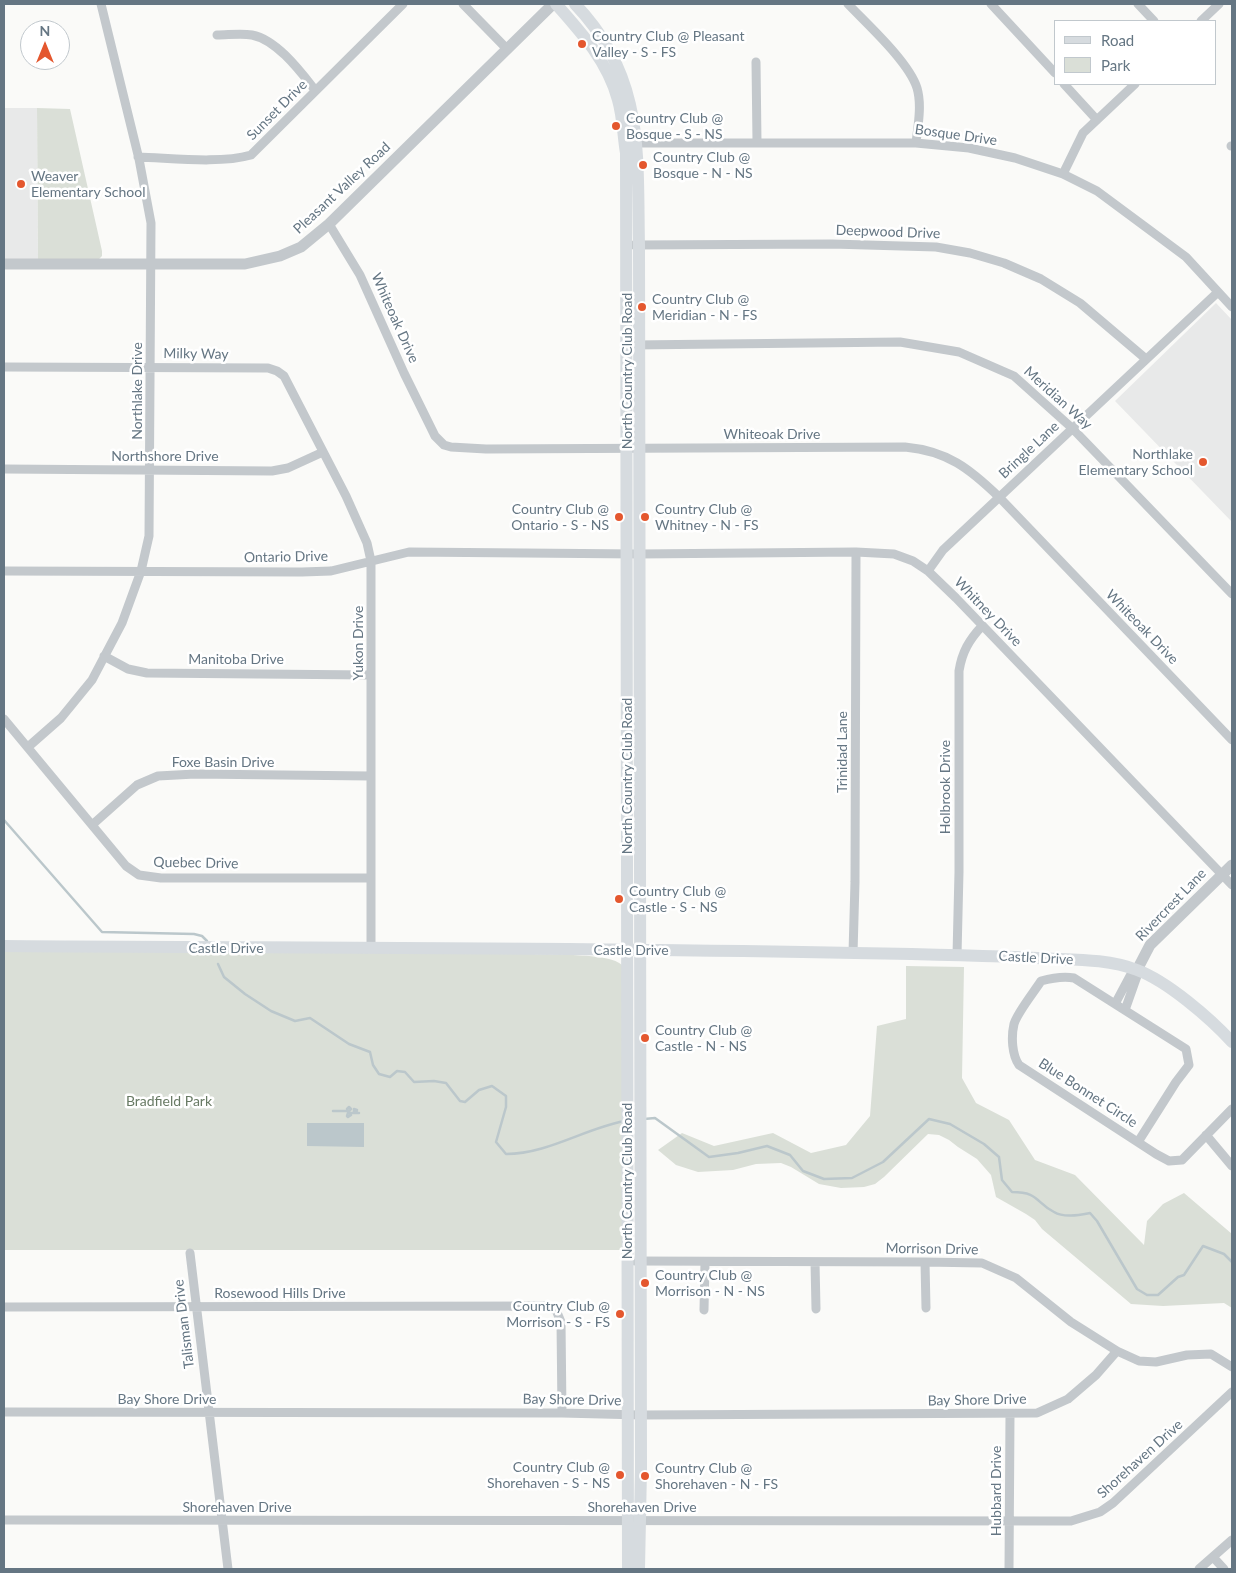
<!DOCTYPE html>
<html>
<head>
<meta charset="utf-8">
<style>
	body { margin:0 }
	#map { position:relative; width:1236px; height:1573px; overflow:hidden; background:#fafaf8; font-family:Lato,sans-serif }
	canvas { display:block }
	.frame { position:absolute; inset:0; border:5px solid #657683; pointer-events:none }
	.legend { position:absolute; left:1054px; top:20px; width:162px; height:65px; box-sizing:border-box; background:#fff; border:1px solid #c1c8cd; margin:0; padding:6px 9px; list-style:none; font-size:15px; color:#657683 }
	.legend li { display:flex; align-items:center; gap:10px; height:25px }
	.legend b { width:25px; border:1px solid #c1c8cd }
	.north { position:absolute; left:20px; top:20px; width:50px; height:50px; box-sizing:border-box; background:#fff; border:1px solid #c1c8cd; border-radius:50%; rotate:0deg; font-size:14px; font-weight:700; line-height:20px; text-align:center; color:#657683 }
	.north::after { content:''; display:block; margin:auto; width:18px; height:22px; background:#e4572e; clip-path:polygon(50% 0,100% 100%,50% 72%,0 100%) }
</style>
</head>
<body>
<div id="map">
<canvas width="1236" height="1573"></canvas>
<div class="frame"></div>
<ul class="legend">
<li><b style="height:6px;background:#d6dbdf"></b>Road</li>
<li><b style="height:14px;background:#dadfd7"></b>Park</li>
</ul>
<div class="north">N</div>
</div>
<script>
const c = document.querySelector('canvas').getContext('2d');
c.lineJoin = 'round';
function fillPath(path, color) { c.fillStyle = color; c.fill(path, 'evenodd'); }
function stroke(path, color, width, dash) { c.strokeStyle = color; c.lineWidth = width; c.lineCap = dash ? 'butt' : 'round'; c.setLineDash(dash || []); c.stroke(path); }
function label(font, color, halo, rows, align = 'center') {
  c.font = font + ' Lato,sans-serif'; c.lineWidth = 5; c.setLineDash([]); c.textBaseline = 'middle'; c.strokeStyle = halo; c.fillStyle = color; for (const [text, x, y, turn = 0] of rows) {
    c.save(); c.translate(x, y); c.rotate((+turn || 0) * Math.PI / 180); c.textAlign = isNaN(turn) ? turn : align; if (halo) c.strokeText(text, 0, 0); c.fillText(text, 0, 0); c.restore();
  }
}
const built = new Path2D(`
	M4 108H37L38 259H4Z
	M1216 303 1232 320V522L1115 401Z`);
const green = new Path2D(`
	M37 108 70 109 102 251V256L99 259H38Z
	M4 951 533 954C552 955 610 953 622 965L623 1250H4Z
	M906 966 964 967 962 1078 976 1103 1009 1120 1035 1160 1075 1175 1144 1245 1147 1221 1163 1204 1184 1193 1232 1234V1308L1224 1303 1163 1306 1131 1304 1042 1229 1035 1220 1026 1214 996 1197 991 1175 977 1159 958 1147 949 1140 939 1135 928 1134 884 1177 875 1184 864 1187 841 1188 819 1184 791 1167 781 1163 756 1164 733 1170 698 1172 676 1165 658 1150 682 1133 714 1146 773 1133 811 1153 846 1145 870 1116 877 1026 906 1019Z`);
const water = new Path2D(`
	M307 1123H364V1147L307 1146Z`);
const stream = new Path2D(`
	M4 820 102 932 194 934 202 936 207 941
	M218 964 224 977 245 994 271 1011 295 1021 310 1018 349 1044 370 1052 373 1065 379 1074 390 1077 397 1071 405 1072 414 1082 434 1081 446 1083 460 1101 465 1102 479 1090 492 1086 506 1096V1107L496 1142 506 1154C547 1154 584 1129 624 1121
	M333 1111H349L351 1109 349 1107 347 1109C347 1111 350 1113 351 1115L348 1117 347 1116 348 1113C349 1113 350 1113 351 1113H356
	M356 1113 357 1110 354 1109V1113H359
	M644 1119 655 1118 709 1157 738 1153 767 1146 790 1155 803 1171 824 1179 852 1178 883 1162 929 1119 950 1124 984 1144 999 1157 1002 1180 1012 1192C1039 1192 1035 1202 1054 1212 1064 1218 1079 1215 1090 1213L1097 1221 1137 1289 1147 1295H1158L1178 1277 1184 1275 1203 1246 1224 1254 1232 1262`);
const minor = new Path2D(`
	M463 4 507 49
	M848 4C867 24 909 62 917 88 922 105 918 125 916 143
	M991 4 1055 73
	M1138 4 1154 21
	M1201 21 1219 4
	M217 35C228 35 241 33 252 35 277 40 300 71 315 90
	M756 62 757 142
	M1064 84 1097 120
	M632 143H916L969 148 1015 158 1063 174 1097 191 1186 257 1232 307
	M1231 146H1232
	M138 157C172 158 219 164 251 155L403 4
	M1063 174 1083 133 1135 84
	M329 224 360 275 404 373 435 436 444 445 451 447 486 449 905 447C947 451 969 468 999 497L1232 740
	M634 245 832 244 936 247 970 253 1004 263 1041 279 1080 303 1146 359
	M633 345 900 342 959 352 1014 376 1072 428 1232 594
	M4 367 268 368 277 371 284 376 346 496 367 543 371 561V948
	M4 469 272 471 288 468 323 452
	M4 571 302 572 331 571 409 552 639 554 856 552 894 554 913 561 928 571 956 598 1232 885
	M928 571 943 550 1218 292
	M104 656 128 669 147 673 371 675
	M4 719 126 866 139 875 161 878H370
	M28 747 61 718 92 680 122 623 141 571 149 536 151 223 139 159 101 4
	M92 825 137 785 158 776 195 774 370 776
	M853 953 855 882 856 552
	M957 955 959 872V671C962 652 969 640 982 626
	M1115 1004 1131 974 1137 970
	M1125 1010 1137 976V970
	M1206 1135 1232 1166
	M1138 1142 1176 1082 1189 1065 1186 1049 1074 978C1062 976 1052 978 1041 981 1034 992 1017 1013 1014 1024 1011 1037 1012 1055 1019 1065L1156 1154 1169 1161 1182 1160 1232 1109
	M190 1253 228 1569
	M635 1261 925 1262 982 1263 1016 1278 1071 1322 1117 1351 1139 1361 1156 1362 1187 1355 1211 1354 1232 1367
	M815 1262 816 1309
	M925 1262 926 1308
	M4 1307 544 1306 556 1310 561 1322 562 1413
	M704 1310 705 1262
	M4 1412 562 1413 641 1415 1037 1413 1068 1399 1096 1375 1117 1351
	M4 1520 1071 1521 1100 1512 1113 1503 1232 1392
	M1213 1557 1224 1569
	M1009 1569 1010 1414
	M1199 1569 1232 1540`);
const tertiary = new Path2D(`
	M4 264H245L280 256 301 247 329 224 553 4
	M1137 970 1150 945 1232 865`);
const secondary = new Path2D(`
	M556 4C581 32 608 62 618 100 623 117 623 136 626 153L628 1569
	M575 4C645 77 637 152 639 245L641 1469 639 1569
	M4 946C287 948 571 947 855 953 916 954 976 955 1037 958 1070 960 1106 958 1137 970 1167 981 1210 1018 1232 1042`);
const markers = [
	[582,44,5,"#e4572e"],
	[616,126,5,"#e4572e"],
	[643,165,5,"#e4572e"],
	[21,184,5,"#e4572e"],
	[642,307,5,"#e4572e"],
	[1203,462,5,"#e4572e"],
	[619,517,5,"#e4572e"],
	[645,517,5,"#e4572e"],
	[619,899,5,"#e4572e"],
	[645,1038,5,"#e4572e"],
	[645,1283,5,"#e4572e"],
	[620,1314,5,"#e4572e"],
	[620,1475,5,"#e4572e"],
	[645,1476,5,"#e4572e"]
];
const poiNames = [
	["Country Club @ Pleasant",592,36],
	["Valley - S - FS",592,52],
	["Country Club @",626,118],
	["Bosque - S - NS",626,134],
	["Country Club @",653,157],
	["Bosque - N - NS",653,173],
	["Weaver",31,176],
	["Elementary School",31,192],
	["Country Club @",652,299],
	["Meridian - N - FS",652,315],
	["Northlake",1193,454,"right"],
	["Elementary School",1193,470,"right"],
	["Country Club @",609,509,"right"],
	["Ontario - S - NS",609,525,"right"],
	["Country Club @",655,509],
	["Whitney - N - FS",655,525],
	["Country Club @",629,891],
	["Castle - S - NS",629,907],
	["Country Club @",655,1030],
	["Castle - N - NS",655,1046],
	["Country Club @",655,1275],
	["Morrison - N - NS",655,1291],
	["Country Club @",610,1306,"right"],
	["Morrison - S - FS",610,1322,"right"],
	["Country Club @",610,1467,"right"],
	["Shorehaven - S - NS",610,1483,"right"],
	["Country Club @",655,1468],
	["Shorehaven - N - FS",655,1484]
];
const streetNames = [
	["Sunset Drive",277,110,-45],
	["Bosque Drive",956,135,8],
	["Pleasant Valley Road",342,188,-43],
	["Deepwood Drive",888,232,2],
	["Whiteoak Drive",395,318,66],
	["Milky Way",196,354,1],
	["North Country Club Road",627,371,-90],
	["Northlake Drive",137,391,-90],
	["Meridian Way",1058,398,42],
	["Whiteoak Drive",772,434],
	["Bringle Lane",1029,450,-43],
	["Northshore Drive",165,456],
	["Ontario Drive",286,557,-1],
	["Whitney Drive",988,612,46],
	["Whiteoak Drive",1142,627,46],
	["Yukon Drive",358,643,-90],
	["Manitoba Drive",236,659],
	["Trinidad Lane",842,752,-90],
	["Foxe Basin Drive",223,762],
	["North Country Club Road",627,776,-90],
	["Holbrook Drive",945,787,-90],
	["Quebec Drive",196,863,1],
	["Rivercrest Lane",1171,905,-46],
	["Castle Drive",226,948],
	["Castle Drive",631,950],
	["Castle Drive",1036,958,3],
	["Blue Bonnet Circle",1088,1093,33],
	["North Country Club Road",627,1181,-90],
	["Morrison Drive",932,1249,1],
	["Rosewood Hills Drive",280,1293],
	["Talisman Drive",184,1324,-97],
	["Bay Shore Drive",167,1399],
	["Bay Shore Drive",572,1400,1],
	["Bay Shore Drive",977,1400,-1],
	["Shorehaven Drive",1140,1459,-42],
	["Hubbard Drive",996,1491,-90],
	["Shorehaven Drive",237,1507],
	["Shorehaven Drive",642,1507]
];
const parkNames = [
	["Bradfield Park",169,1101]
];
fillPath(built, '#e8e9e9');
fillPath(green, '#dadfd7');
fillPath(water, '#bbc7cb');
stroke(stream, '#bbc7cb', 2.5);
stroke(minor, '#c3c8cc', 9);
stroke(tertiary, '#c3c8cc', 11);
stroke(secondary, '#d6dbdf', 12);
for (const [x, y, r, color] of markers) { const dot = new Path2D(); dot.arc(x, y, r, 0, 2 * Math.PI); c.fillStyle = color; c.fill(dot); stroke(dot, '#fff', 2); }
label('14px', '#657683', '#fff', poiNames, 'left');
label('14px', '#657683', '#fff', streetNames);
label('14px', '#687a64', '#fff', parkNames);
</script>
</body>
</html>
